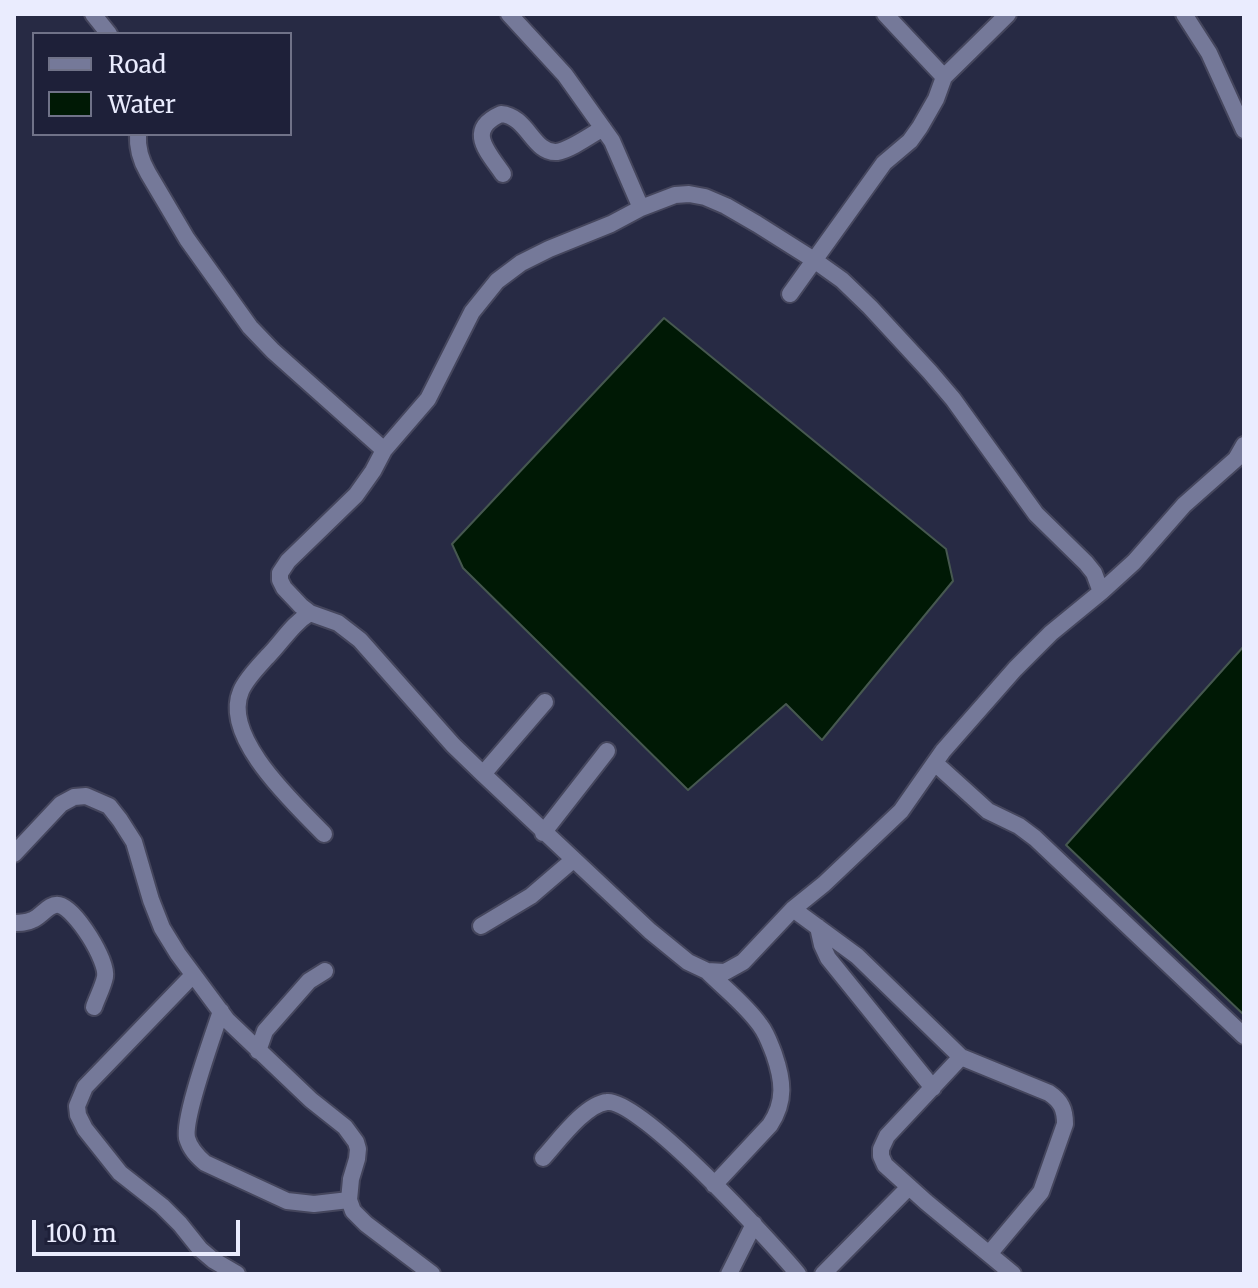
<!DOCTYPE html>
<html>
<head>
<meta charset="utf-8">
<style>
	body { margin:0 }
	#map { position:relative; width:1258px; height:1288px; overflow:hidden; background:#272a44; font-family:Merriweather,serif }
	canvas { display:block }
	.frame { position:absolute; inset:0; border:16px solid #eaecfe; pointer-events:none }
	.legend { position:absolute; left:32px; top:32px; width:260px; height:104px; box-sizing:border-box; background:#1e2039; border:2px solid #707288; margin:0; padding:10px 14px; list-style:none; font-size:24px; color:#eaecfe }
	.legend li { display:flex; align-items:center; gap:16px; height:40px }
	.legend b { width:40px; border:2px solid #707288 }
	.scale { position:absolute; left:32px; top:1220px; width:208px; height:36px; box-sizing:border-box; border:4px solid #eaecfe; border-top:0; padding-left:10px; font-size:24px; line-height:28px; white-space:nowrap; color:#eaecfe; -webkit-text-stroke:6px #1e2039; paint-order:stroke }
</style>
</head>
<body>
<div id="map">
<canvas width="1258" height="1288"></canvas>
<div class="frame"></div>
<ul class="legend">
<li><b style="height:10px;background:#757999"></b>Road</li>
<li><b style="height:22px;background:#001905"></b>Water</li>
</ul>
<div class="scale">100 m</div>
</div>
<script>
const c = document.querySelector('canvas').getContext('2d');
c.lineJoin = 'round';
function fillPath(path, color) { c.fillStyle = color; c.fill(path, 'evenodd'); }
function stroke(path, color, width, dash) { c.strokeStyle = color; c.lineWidth = width; c.lineCap = dash ? 'butt' : 'round'; c.setLineDash(dash || []); c.stroke(path); }
const water = new Path2D(`
	M664 318 946 549 953 581 822 740 786 704 688 790 463 568 452 544Z
	M1244 646V1015L1066 845Z`);
const minor = new Path2D(`
	M93 14 109 34
	M509 14 565 75 612 141 641 208 611 224 549 249 521 263 497 281 472 312 428 399 384 450 373 471 356 495 288 561 280 573V580L284 588 301 606 310 613 338 623 360 640 453 745 483 774 650 931 688 962 707 971 725 972 743 962 793 909 824 884 901 811 943 751 1015 669 1051 633 1101 592 1134 562 1184 505 1236 459 1244 445
	M885 14 944 77
	M1184 14 1209 53 1244 130
	M138 134C137 148 141 161 148 173L187 239 250 327 273 351 384 450
	M503 174C488 152 465 130 501 114 528 116 533 154 557 152 570 150 591 135 603 128
	M641 208 675 195 689 194 705 197 726 206 757 224 814 260 842 280 870 307 930 372 953 399 1036 514 1086 563 1094 573 1101 592
	M790 294 884 163 910 141 920 127 936 99 944 77 1008 14
	M310 613C292 624 282 642 267 657 258 667 246 679 241 691 221 737 295 804 324 834
	M935 763 988 811 1019 826 1035 838 1244 1036
	M483 774 545 702
	M543 833 607 751
	M14 854 61 804 74 797 86 796 109 806 120 820 134 842 151 900 162 928 178 954 227 1020 311 1100 345 1127 356 1142 358 1149 357 1159 351 1179 349 1200 353 1211 366 1224 432 1274
	M793 909 857 956 961 1057 1049 1093C1061 1101 1065 1109 1065 1124L1041 1192 989 1254
	M14 923C21 923 26 923 32 920 41 917 49 903 59 905 76 909 108 961 105 977 103 987 97 998 94 1007
	M481 926 531 896 573 860
	M818 927 822 945 828 958 933 1088
	M707 971C724 988 746 1005 760 1025 767 1034 770 1044 774 1054 783 1080 786 1101 770 1125L714 1185
	M193 975 85 1087 77 1106 78 1115 85 1129 120 1173 162 1206 180 1224 200 1249 213 1260 237 1274
	M221 1011C213 1036 183 1117 187 1138 190 1149 197 1156 205 1163L287 1201 314 1204 349 1200
	M258 1051 265 1031 309 981 325 971
	M961 1057 887 1136 881 1149V1156L885 1165 926 1202 1013 1274
	M543 1158C557 1143 585 1104 607 1102 640 1098 773 1244 798 1274
	M729 1274 754 1224
	M823 1274 909 1187`);
fillPath(water, '#001905');
stroke(water, '#465850', 2);
stroke(minor, '#45465d', 20);
stroke(minor, '#757999', 16);
</script>
</body>
</html>
